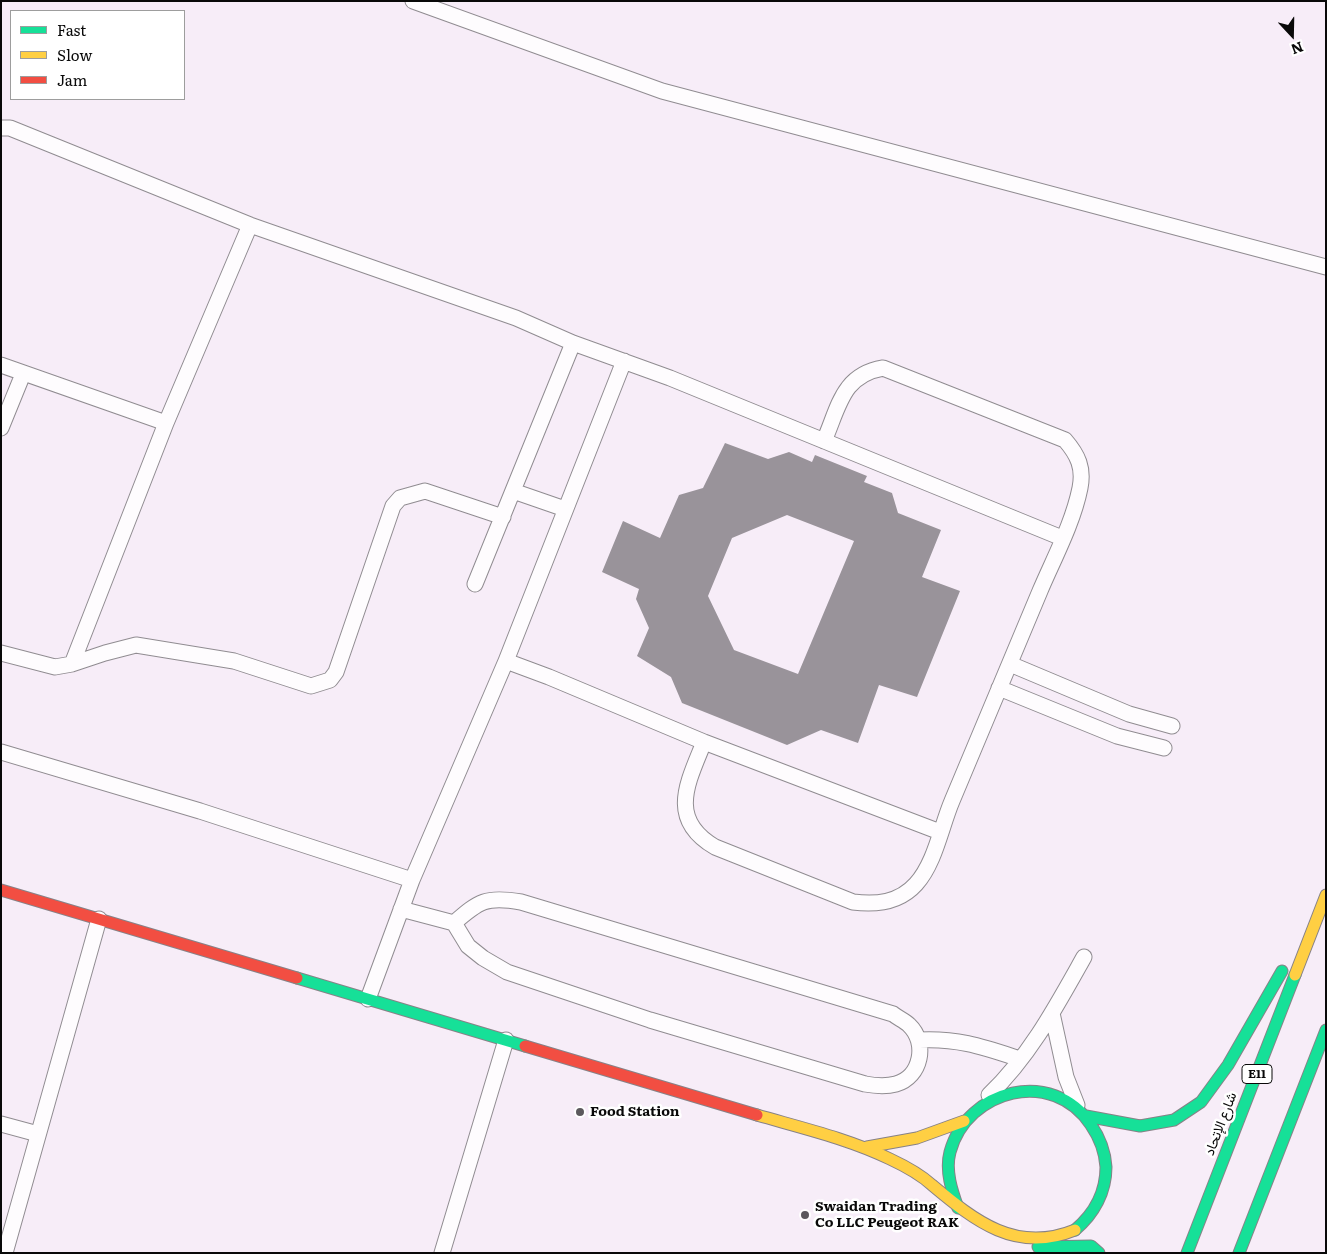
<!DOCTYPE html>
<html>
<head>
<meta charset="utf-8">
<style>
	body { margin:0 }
	#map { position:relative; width:1327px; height:1254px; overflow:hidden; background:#f7edf8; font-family:Literata,serif }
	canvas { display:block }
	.frame { position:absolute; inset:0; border:2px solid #090909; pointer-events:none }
	.legend { position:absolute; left:10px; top:10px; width:175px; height:90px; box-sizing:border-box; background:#fff; border:1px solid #9d9d9d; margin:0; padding:6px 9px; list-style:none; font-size:15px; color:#090909 }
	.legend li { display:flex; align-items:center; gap:10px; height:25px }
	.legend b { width:25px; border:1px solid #9d9d9d }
	.north { position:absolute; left:1267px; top:10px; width:50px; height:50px; -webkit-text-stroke:4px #fff; paint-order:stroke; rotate:159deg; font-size:14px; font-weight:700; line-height:20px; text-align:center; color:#090909 }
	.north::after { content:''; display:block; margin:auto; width:18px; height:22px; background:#090909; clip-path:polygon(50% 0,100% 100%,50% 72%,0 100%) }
</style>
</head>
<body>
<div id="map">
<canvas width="1327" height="1254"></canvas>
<div class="frame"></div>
<ul class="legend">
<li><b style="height:6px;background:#16e098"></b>Fast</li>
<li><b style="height:6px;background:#ffcf43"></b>Slow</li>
<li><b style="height:6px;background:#f24e42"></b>Jam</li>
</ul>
<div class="north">N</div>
</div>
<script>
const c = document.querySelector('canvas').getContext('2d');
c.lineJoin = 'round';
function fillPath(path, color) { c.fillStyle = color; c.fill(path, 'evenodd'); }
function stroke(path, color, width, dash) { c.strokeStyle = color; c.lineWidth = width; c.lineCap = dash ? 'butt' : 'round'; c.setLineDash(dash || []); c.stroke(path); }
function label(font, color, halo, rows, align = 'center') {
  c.font = font + ' Literata,Vazirmatn,serif'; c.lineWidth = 5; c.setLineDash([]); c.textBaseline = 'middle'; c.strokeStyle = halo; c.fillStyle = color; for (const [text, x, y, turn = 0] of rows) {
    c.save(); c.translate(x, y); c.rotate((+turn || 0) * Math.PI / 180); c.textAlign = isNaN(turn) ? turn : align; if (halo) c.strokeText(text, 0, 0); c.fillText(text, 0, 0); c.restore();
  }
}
const building = new Path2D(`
	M725 443 768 459 789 452 812 462 815 455 867 476 864 482 892 493 898 513 941 530 922 577 960 591 917 697 879 685 858 743 821 730 787 745 682 703 671 677 637 656 649 628 636 599 639 589 602 572 623 521 660 538 679 495 703 488ZM787 515 854 541 798 674 734 650 708 596 732 538Z`);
const lane = new Path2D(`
	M413 1 662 91 1326 267
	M1 128H10L250 225 516 318 573 343 670 378 1062 538
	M1 365 166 423
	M1 428 23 374
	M513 491 565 509
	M475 584 573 343
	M1 653 55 667 72 664 105 653 136 645 234 661 311 686 330 680 336 672 393 506 400 498 425 491 503 517
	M506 661 549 677 704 742 940 832
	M72 664 166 423 250 225
	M1010 664 1129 714 1172 726
	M999 688 1117 736 1164 748
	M704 742C688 782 667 819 715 847L853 902C876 905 899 903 916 884 935 863 941 827 952 801 981 731 1011 661 1040 591 1054 558 1073 523 1080 488 1084 468 1078 455 1065 440L883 368C842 375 839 407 824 441
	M1 752 200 811 412 880
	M401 909 454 923 468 946 483 958 507 972 650 1020 865 1084C876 1086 885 1087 896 1084 921 1077 928 1043 909 1025 905 1021 898 1018 893 1014L521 902C486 896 479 901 454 923
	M368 999 412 880 506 661 624 361
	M1052 1013 1066 1077 1077 1105
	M919 1040C958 1038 983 1047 1020 1059
	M989 1095C1030 1056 1057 1005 1084 957
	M1 1124 38 1134
	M5 1253 99 919
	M442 1253 506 1040`);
const fast = new Path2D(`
	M297 978 525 1046
	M1086 1116 1140 1126 1174 1120 1201 1102 1228 1065 1282 971
	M958 1208C952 1191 945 1171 950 1152 967 1089 1053 1067 1091 1125 1100 1138 1105 1151 1106 1167 1106 1192 1094 1214 1075 1230
	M1038 1247 1091 1246 1099 1253
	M1187 1253 1295 975
	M1239 1253 1326 1030`);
const slow = new Path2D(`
	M1295 975 1326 895
	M757 1115C802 1128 849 1139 890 1159 905 1166 920 1174 932 1185 975 1221 1016 1254 1075 1230
	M867 1147 917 1138 964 1121`);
const jam = new Path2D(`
	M1 890 297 978
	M525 1046 757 1115`);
const markers = [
	[580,1112,5,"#5c595d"],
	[805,1215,5,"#5c595d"]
];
const shields = [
	[1257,1074,30]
];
const shieldNames = [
	["E11",1257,1074]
];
const poiNames = [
	["Food Station",590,1112],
	["Swaidan Trading",815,1207],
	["Co LLC Peugeot RAK",815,1223]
];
const streetNames = [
	["شارع الإتحاد",1221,1124,-69]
];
fillPath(building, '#99939a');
stroke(lane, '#908c91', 17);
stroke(fast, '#878287', 13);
stroke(slow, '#878287', 13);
stroke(jam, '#878287', 13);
stroke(lane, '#fefcfe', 15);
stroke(fast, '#16e098', 11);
stroke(slow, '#ffcf43', 11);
stroke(jam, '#f24e42', 11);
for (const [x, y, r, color] of markers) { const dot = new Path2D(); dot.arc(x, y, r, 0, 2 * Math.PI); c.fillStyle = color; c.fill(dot); stroke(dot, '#fff', 2); }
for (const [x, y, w] of shields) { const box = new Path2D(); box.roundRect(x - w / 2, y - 9.5, w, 19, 4); c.fillStyle = '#fff'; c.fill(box); stroke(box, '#090909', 1); }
label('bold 12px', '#090909', null, shieldNames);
label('bold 14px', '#090909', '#fff', poiNames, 'left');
label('14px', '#090909', '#fff', streetNames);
</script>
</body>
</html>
